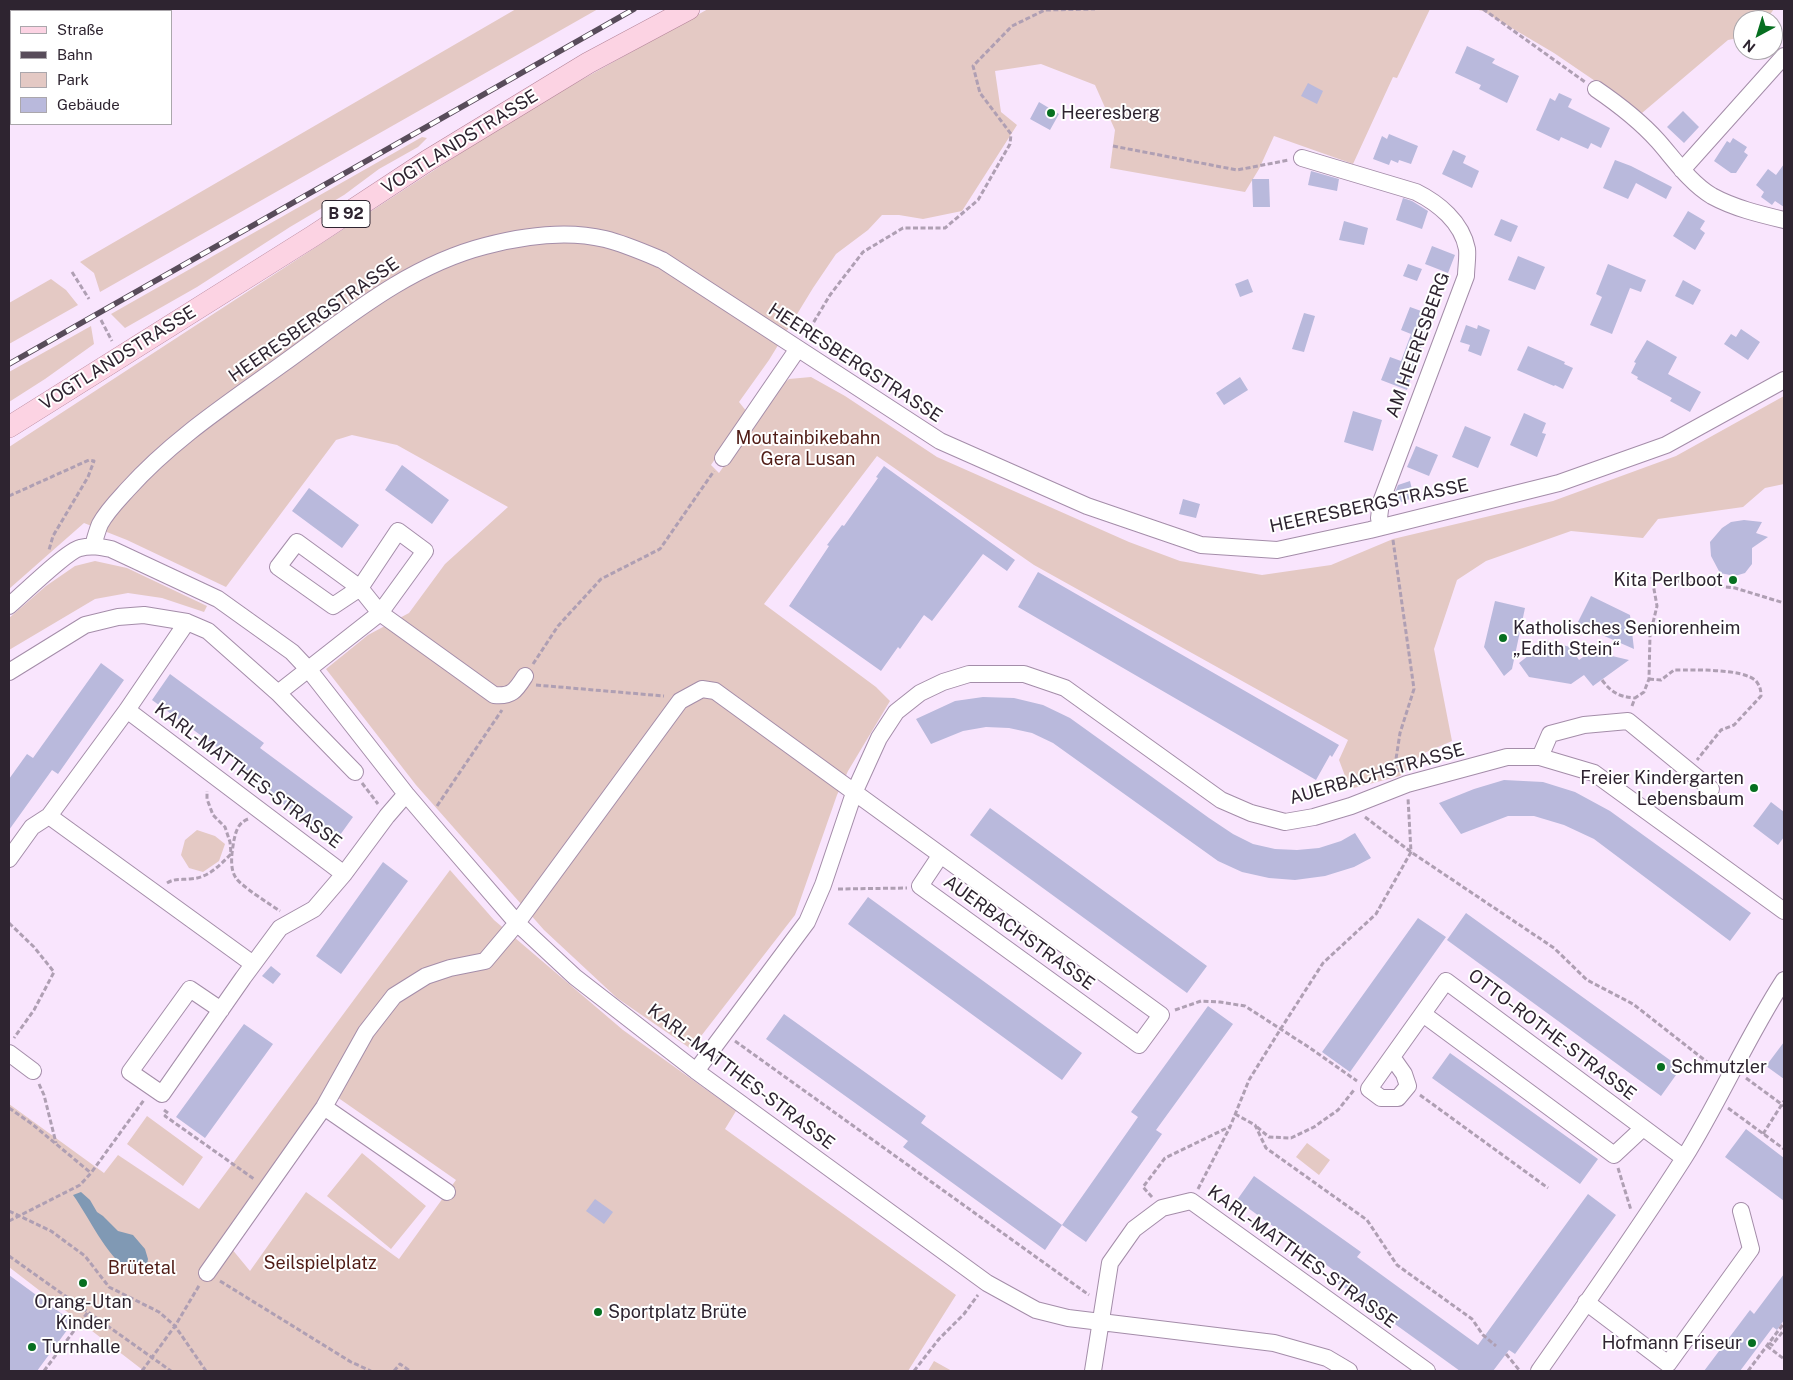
<!DOCTYPE html>
<html>
<head>
<meta charset="utf-8">
<style>
	body { margin:0 }
	#map { position:relative; width:1793px; height:1380px; overflow:hidden; background:#f9e5fd; font-family:"Public Sans",sans-serif }
	canvas { display:block }
	.frame { position:absolute; inset:0; border:10px solid #2e2430; pointer-events:none }
	.legend { position:absolute; left:10px; top:10px; width:162px; height:115px; box-sizing:border-box; background:#fff; border:1px solid #aba7ac; margin:0; padding:6px 9px; list-style:none; font-size:15px; color:#2e2430 }
	.legend li { display:flex; align-items:center; gap:10px; height:25px }
	.legend b { width:25px; border:1px solid #aba7ac }
	.north { position:absolute; left:1733px; top:10px; width:50px; height:50px; box-sizing:border-box; background:#fff; border:1px solid #aba7ac; border-radius:50%; rotate:219deg; font-size:14px; font-weight:700; line-height:20px; text-align:center; color:#2e2430 }
	.north::after { content:''; display:block; margin:auto; width:18px; height:22px; background:#066f20; clip-path:polygon(50% 0,100% 100%,50% 72%,0 100%) }
</style>
</head>
<body>
<div id="map">
<canvas width="1793" height="1380"></canvas>
<div class="frame"></div>
<ul class="legend">
<li><b style="height:6px;background:#fcd3e3"></b>Straße</li>
<li><b style="height:6px;background:#584c5a"></b>Bahn</li>
<li><b style="height:14px;background:#e4c9c4"></b>Park</li>
<li><b style="height:14px;background:#b9b9dc"></b>Gebäude</li>
</ul>
<div class="north">N</div>
</div>
<script>
const c = document.querySelector('canvas').getContext('2d');
c.lineJoin = 'round';
function fillPath(path, color) { c.fillStyle = color; c.fill(path, 'evenodd'); }
function stroke(path, color, width, dash) { c.strokeStyle = color; c.lineWidth = width; c.lineCap = dash ? 'butt' : 'round'; c.setLineDash(dash || []); c.stroke(path); }
function label(font, color, halo, rows, align = 'center') {
  c.font = font + ' "Public Sans",sans-serif'; c.lineWidth = 4; c.setLineDash([]); c.textBaseline = 'middle'; c.strokeStyle = halo; c.fillStyle = color; for (const [text, x, y, turn = 0] of rows) {
    c.save(); c.translate(x, y); c.rotate((+turn || 0) * Math.PI / 180); c.textAlign = isNaN(turn) ? turn : align; if (halo) c.strokeText(text, 0, 0); c.fillText(text, 0, 0); c.restore();
  }
}
const green = new Path2D(`
	M516 9H598L100 292 94 273 80 262Z
	M708 9H1430L1397 78 1393 77 1353 164 1274 136 1259 169 1245 192 1110 168 1115 130 1095 85 1041 64 995 71 1001 112 1017 125 962 211 923 219 899 215H882L868 230 836 254 813 288 769 360 739 402 747 412 711 465 719 473 775 391 789 379 811 377 845 396 937 457 1129 542 1180 561 1262 575 1331 565 1393 539 1553 501 1676 456 1784 396V484L1765 488 1743 507 1658 519 1643 538 1571 531 1486 561 1457 580 1434 649 1452 741 1422 754 1400 776 1350 789 1339 760 1348 740 1034 565 877 456 764 604 876 687 890 701 848 771 837 795 795 915 691 1049 617 998 544 930 416 785 326 669 368 635 409 613 445 564 508 507 397 445 352 435 336 440 226 587 127 540 84 523 9 589V447L459 154 549 98Z
	M1474 9H1774L1766 20H1743V37L1728 40 1642 113 1554 53 1483 11Z
	M422 137 427 138 418 147 379 169 344 195 290 227 197 287 125 328 111 314Z
	M51 279 66 290 78 305 9 344V303Z
	M91 326 94 344 45 379 9 402V372Z
	M95 561 127 568 207 606 204 612 162 598 128 593 95 599 9 650V618L46 586 75 566Z
	M197 830 215 836 225 844 219 861 203 872 189 868 181 855 185 840Z
	M450 870 494 920 623 1030 736 1111 725 1129 956 1295 908 1371H144L9 1267V1104L104 1173 118 1155 199 1209ZM327 1090 456 1180 399 1259 306 1192 250 1271 222 1237Z
	M147 1116 203 1157 183 1186 127 1144Z
	M1307 1143 1330 1160 1319 1175 1296 1157Z
	M362 1153 426 1206 391 1249 327 1196Z
	M934 1361 952 1371H928Z`);
const water = new Path2D(`
	M81 1192 90 1200 97 1212 103 1216 118 1231 133 1235 145 1249 148 1259 145 1276C140 1274 134 1274 130 1271 106 1256 89 1217 73 1195Z`);
const building = new Path2D(`
	M1467 46 1495 59 1492 63 1519 76 1507 103 1479 89 1481 85 1455 73Z
	M1308 83 1323 91 1317 104 1301 96Z
	M1559 93 1572 99 1568 107 1610 128 1601 148 1591 143 1588 149 1561 137 1559 141 1536 130 1550 98 1555 101Z
	M1039 102 1059 114 1050 130 1030 119Z
	M1683 111 1699 127 1684 143 1667 127Z
	M1389 134 1418 146 1411 164 1399 160 1398 163 1391 160 1389 165 1373 159 1382 136 1387 139Z
	M1733 138 1747 147 1744 152 1748 155 1736 173H1731L1714 161 1727 141 1730 143Z
	M1453 150 1466 156 1463 163 1479 171 1472 188 1442 174Z
	M1615 160 1631 166 1672 187 1666 199 1636 183 1628 199 1603 188Z
	M1784 164V207L1775 201 1772 205 1761 197 1764 192 1756 185 1768 169 1776 175Z
	M1311 171 1339 179 1337 191 1308 185Z
	M1252 179H1269L1270 207H1253Z
	M1403 198 1412 201 1428 211 1422 229 1396 220Z
	M1688 211 1705 221 1700 229 1705 233 1695 250 1673 236Z
	M1501 219 1518 226 1511 242 1494 235Z
	M1344 221 1368 228 1364 245 1339 240Z
	M1432 246 1455 255 1448 273 1425 264Z
	M1518 256 1545 267 1535 290 1508 280Z
	M1408 264 1422 269 1417 281 1403 276Z
	M1608 264 1646 280 1641 292 1630 288 1612 334 1590 325 1602 297 1596 294Z
	M1248 279 1253 292 1240 297 1235 284Z
	M1683 280 1701 290 1693 305 1675 296Z
	M1410 307 1435 316 1426 339H1424L1407 390 1381 380 1390 357 1401 361 1411 334 1401 330Z
	M1304 313 1315 316 1304 352 1292 349Z
	M1466 325 1477 329 1478 325 1490 330 1481 356 1468 351 1470 345 1460 342Z
	M1741 329 1760 342 1748 360 1724 344 1731 334 1736 337Z
	M1647 340 1677 357 1668 374 1701 392 1690 412 1670 401 1672 398 1637 379 1638 377 1631 373 1636 363 1634 362Z
	M1528 346 1565 362 1564 364 1573 368 1563 389 1555 385 1554 386 1517 370Z
	M1240 377 1248 390 1224 405 1216 393Z
	M1353 411 1382 420 1373 451 1344 442Z
	M1524 413 1546 423 1542 433 1546 434 1537 457 1510 445Z
	M1465 426 1491 437 1478 468 1452 457Z
	M1416 446 1438 455 1429 476 1407 467Z
	M402 465 449 500 432 524 385 490Z
	M884 466 1015 560 1007 571 983 554 932 621 924 615 900 649 898 647 881 671 789 606 829 546 827 545 842 525 844 526 878 478 876 477Z
	M1410 481 1414 498 1397 503 1394 495 1398 485Z
	M309 488 359 525 342 548 292 511Z
	M1183 499 1200 504 1196 518 1179 514Z
	M1744 520 1762 522 1756 533 1768 537 1752 548V564L1745 573 1735 576 1720 573 1711 556 1710 542 1722 528 1731 522Z
	M1038 572 1339 745 1332 757 1330 755 1316 780 1018 607Z
	M1591 596 1630 615 1634 649 1577 624Z
	M1495 601 1525 608 1512 669 1504 676 1484 647Z
	M1547 641 1570 647 1579 660 1591 651 1629 660 1593 686 1584 675 1571 684 1529 677 1519 663Z
	M101 663 124 680 58 774 52 770 9 830V779L27 754 33 758Z
	M170 674 264 743 260 748 353 817 335 842 242 774 246 768 152 700Z
	M983 697 1014 698 1043 705 1070 718 1209 818 1233 834 1253 844 1275 849 1297 850 1319 848 1341 841 1355 833 1371 858 1354 867 1325 876 1295 880 1269 878 1242 872 1218 861 1053 743 1032 733 1009 728 986 727 963 731 931 744 916 719 955 701Z
	M1504 780 1543 782 1575 792 1610 811 1751 913 1730 941 1594 839 1564 825 1534 816H1508L1461 834 1439 803 1474 789Z
	M1771 802 1784 812V837L1778 845 1753 826Z
	M990 808 1207 966 1187 993 970 835Z
	M383 862 408 881 341 974 316 956Z
	M868 897 1082 1053 1062 1080 848 924Z
	M1466 913 1681 1068 1661 1096 1447 940Z
	M1418 918 1446 937 1350 1072 1322 1052Z
	M271 966 281 974 273 984 262 976Z
	M1208 1006 1233 1024 1156 1130 1162 1134 1086 1242 1062 1225 1138 1117 1131 1112Z
	M784 1014 926 1116 921 1123 1062 1225 1045 1250 903 1147 908 1141 766 1039Z
	M244 1024 273 1044 205 1138 176 1117Z
	M1784 1042V1079L1766 1066Z
	M1450 1053 1598 1159 1580 1184 1432 1078Z
	M1746 1129 1784 1158V1201L1725 1157Z
	M1254 1176 1361 1252 1357 1257 1478 1345 1588 1194 1616 1215 1515 1354 1509 1350 1493 1371H1460L1338 1283 1343 1277 1237 1200Z
	M595 1199 613 1212 604 1224 586 1211Z
	M1784 1274V1320L1777 1330 1773 1327 1740 1371H1704L1750 1310 1754 1314Z
	M9 1275 73 1322 37 1371H9Z`);
const path = new Path2D(`
	M1483 9 1585 82
	M18 11 21 9
	M9 18 11 16
	M1113 146 1237 170 1289 160
	M72 272 89 299
	M101 320 112 341
	M806 335 830 295 863 252 903 228H945L978 200 1010 144 1011 134 980 93 973 66 1012 26 1045 10 1095 9
	M9 496 89 460 94 461 88 477 53 536 49 550
	M1393 540 1414 689 1400 733 1396 759 1399 772
	M533 664 558 626 601 579 660 549 714 471
	M1649 679 1661 680 1674 670C1692 670 1743 668 1756 681 1760 686 1761 690 1761 696L1734 725 1721 730 1697 760
	M1602 680C1611 692 1619 697 1635 698
	M536 685 664 696
	M1632 706 1635 698 1644 692 1649 679 1650 635 1657 606 1652 578 1735 588 1784 603
	M362 783 378 804
	M437 806 502 710
	M1365 817 1411 852 1554 948 1587 980 1633 1004 1716 1069
	M248 819C238 823 236 831 234 840 232 852 229 868 236 878 241 886 271 905 280 911
	M167 883C175 878 181 880 190 879 208 878 219 866 231 854L230 842 225 827 213 815 207 799V791
	M838 889 907 888
	M9 923 34 947 54 972 34 1010 14 1038
	M1175 1010 1201 1001 1220 1002 1245 1006 1310 1048 1357 1081
	M735 1041 1089 1295
	M1746 1078 1784 1106
	M39 1084 44 1095 56 1143
	M1420 1095 1548 1188
	M9 1108 32 1124 91 1173
	M1728 1108 1784 1149
	M164 1110 168 1113 165 1116 254 1179
	M1235 1114 1255 1125 1266 1148 1367 1220 1397 1265 1472 1319 1483 1335 1496 1346
	M1257 1127 1269 1137 1291 1138 1314 1127 1338 1110 1354 1090
	M1763 1134 1784 1101
	M1618 1168 1631 1210
	M1198 1189 1230 1127 1249 1080 1280 1030 1323 963 1376 914 1411 852 1408 798
	M1152 1197 1143 1187 1165 1158 1229 1127
	M9 1211 51 1231 85 1256 109 1287 159 1312 175 1326 206 1371
	M9 1221 80 1185 91 1173 144 1100
	M9 1256 171 1371
	M220 1281 351 1362 371 1371
	M1769 1343 1772 1345 1784 1330
	M1767 1346 1784 1359
	M1506 1354 1520 1371
	M44 1371 88 1312
	M142 1371 175 1326 200 1284
	M394 1371 400 1364 410 1371
	M914 1371 939 1339 964 1314 978 1295
	M1748 1371 1784 1323`);
const minor = new Path2D(`
	M1596 89C1618 104 1640 121 1658 141 1674 159 1690 183 1712 196 1734 208 1759 214 1784 220
	M1302 158 1416 192C1438 203 1462 222 1467 249 1468 257 1466 268 1466 276L1381 502 1379 518 1381 527
	M1682 170 1784 56
	M723 458 797 350
	M93 546C95 539 97 531 100 524 107 511 118 500 128 489 172 440 227 404 281 365 344 320 407 266 485 246 523 236 567 230 605 239 625 244 643 252 662 260L940 441 1087 506 1201 545 1277 550 1370 530 1559 483 1666 445 1784 380
	M9 606C23 594 67 551 80 548 91 545 101 547 111 549L218 599 292 652 309 670 406 794 441 835 517 923 575 977 696 1071 987 1283 1036 1310 1068 1318 1274 1343 1327 1358 1349 1371
	M9 672 85 625 118 617 144 615 187 622 208 631 278 693 355 772
	M278 693 380 613 425 551 398 531 360 588 333 606 278 567 297 542 360 588 380 613 494 695C512 697 516 690 525 676
	M127 710 344 874
	M1540 757 1550 734 1584 725 1628 721 1711 789
	M49 816 253 964
	M9 859 32 827 49 816 127 710 187 622
	M221 1010 190 989 130 1072 162 1094 243 978 280 928 314 909 344 874 387 816 406 794
	M1423 1014 1614 1155 1643 1128
	M9 1053 33 1071
	M1392 1057 1404 1074 1408 1086 1398 1098H1381L1369 1089 1446 981 1684 1158
	M696 1071 807 922 823 885 854 793 879 738 896 712 920 693 943 682 969 674H1024L1065 688 1221 800 1251 813 1285 822 1314 817 1351 806 1407 784 1507 757H1540L1594 773 1784 911
	M324 1107 447 1192
	M207 1273 324 1107 366 1032 394 996 426 976 450 968 485 961 517 923 680 701 702 689 715 691 1161 1015 1139 1045 920 886 940 856
	M1586 1302 1668 1364 1751 1249 1741 1211
	M1093 1371 1110 1263 1134 1229 1162 1208 1191 1201 1427 1371
	M1539 1371C1588 1301 1638 1230 1684 1158 1720 1100 1747 1037 1784 980`);
const major = new Path2D(`
	M9 427 313 236 427 161 588 63 689 9`);
const rail = new Path2D(`
	M9 364 634 9`);
const markers = [
	[1051,113,5,"#066f20"],
	[1733,580,5,"#066f20"],
	[1503,638,5,"#066f20"],
	[1754,788,5,"#066f20"],
	[1661,1067,5,"#066f20"],
	[83,1283,5,"#066f20"],
	[598,1312,5,"#066f20"],
	[1752,1343,5,"#066f20"],
	[32,1347,5,"#066f20"]
];
const shields = [
	[346,214,48]
];
const shieldNames = [
	["B 92",346,214]
];
const poiNames = [
	["Heeresberg",1061,113],
	["Kita Perlboot",1723,580,"right"],
	["Katholisches Seniorenheim",1513,628],
	["„Edith Stein“",1513,649],
	["Freier Kindergarten",1744,778,"right"],
	["Lebensbaum",1744,799,"right"],
	["Schmutzler",1671,1067],
	["Orang-Utan",83,1302,"center"],
	["Kinder",83,1323,"center"],
	["Sportplatz Brüte",608,1312],
	["Hofmann Friseur",1742,1343,"right"],
	["Turnhalle",42,1347]
];
const streetNames = [
	["VOGTLANDSTRASSE",460,142,-32],
	["HEERESBERGSTRASSE",314,320,-35],
	["AM HEERESBERG",1418,345,-70],
	["VOGTLANDSTRASSE",118,358,-32],
	["HEERESBERGSTRASSE",855,363,33],
	["HEERESBERGSTRASSE",1369,506,-12],
	["AUERBACHSTRASSE",1377,774,-16],
	["KARL-MATTHES-STRASSE",248,776,37],
	["AUERBACHSTRASSE",1019,933,36],
	["OTTO-ROTHE-STRASSE",1552,1035,37],
	["KARL-MATTHES-STRASSE",741,1077,37],
	["KARL-MATTHES-STRASSE",1302,1257,36]
];
const parkNames = [
	["Moutainbikebahn",808,438],
	["Gera Lusan",808,459],
	["Seilspielplatz",320,1263],
	["Brütetal",142,1268]
];
fillPath(green, '#e4c9c4');
fillPath(water, '#8099b4');
fillPath(building, '#b9b9dc');
stroke(minor, '#a48da9', 18);
stroke(major, '#b38398', 22);
stroke(path, '#af9fb3', 3, [5, 2.5]);
stroke(minor, '#fff', 16);
stroke(major, '#fcd3e3', 21);
stroke(rail, '#584c5a', 5.5);
stroke(rail, '#fff', 4, [11]);
for (const [x, y, r, color] of markers) { const dot = new Path2D(); dot.arc(x, y, r, 0, 2 * Math.PI); c.fillStyle = color; c.fill(dot); stroke(dot, '#fff', 2); }
for (const [x, y, w] of shields) { const box = new Path2D(); box.roundRect(x - w / 2, y - 13.5, w, 27, 4); c.fillStyle = '#fff'; c.fill(box); stroke(box, '#2e2430', 1); }
label('bold 16px', '#2e2430', null, shieldNames);
label('18px', '#2e2430', '#fff', poiNames, 'left');
label('18px', '#2e2430', '#fff', streetNames);
label('18px', '#511d17', '#fff', parkNames);
</script>
</body>
</html>
